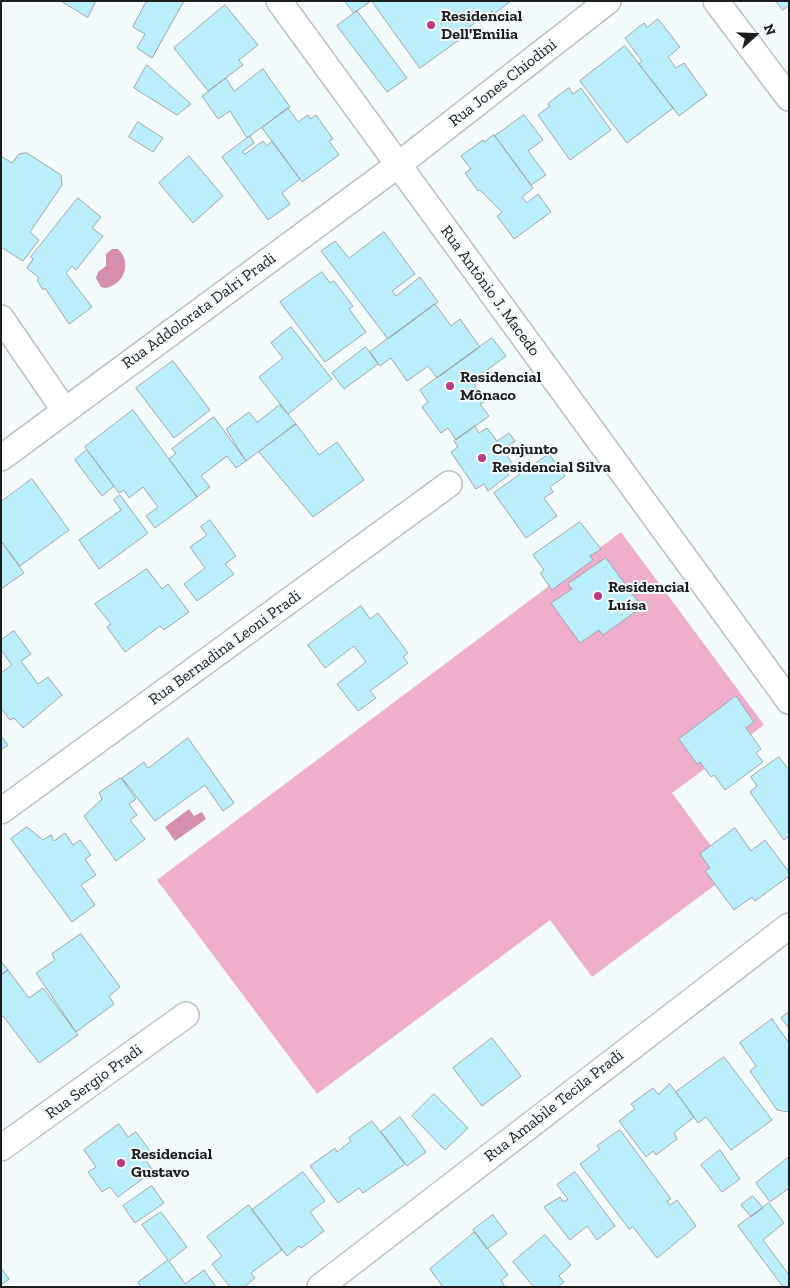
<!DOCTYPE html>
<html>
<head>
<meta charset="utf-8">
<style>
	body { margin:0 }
	#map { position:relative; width:790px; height:1288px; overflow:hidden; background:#f3fafc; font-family:"Zilla Slab",serif }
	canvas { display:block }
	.frame { position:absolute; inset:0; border:2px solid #1b1d1e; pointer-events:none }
	.north { position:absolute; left:730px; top:10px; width:50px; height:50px; -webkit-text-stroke:4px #f3fafc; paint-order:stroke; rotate:70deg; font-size:14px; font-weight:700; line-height:20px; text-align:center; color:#1b1d1e }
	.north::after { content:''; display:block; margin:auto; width:18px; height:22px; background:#1b1d1e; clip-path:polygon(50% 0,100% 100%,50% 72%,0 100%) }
</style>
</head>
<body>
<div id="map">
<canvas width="790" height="1288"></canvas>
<div class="frame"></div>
<div class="north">N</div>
</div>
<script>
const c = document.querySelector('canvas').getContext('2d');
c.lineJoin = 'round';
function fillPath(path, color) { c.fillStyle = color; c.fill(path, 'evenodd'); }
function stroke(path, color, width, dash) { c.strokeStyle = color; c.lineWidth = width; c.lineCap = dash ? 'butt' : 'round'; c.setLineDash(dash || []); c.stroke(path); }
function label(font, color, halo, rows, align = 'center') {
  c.font = font + ' "Zilla Slab",serif'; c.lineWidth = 4; c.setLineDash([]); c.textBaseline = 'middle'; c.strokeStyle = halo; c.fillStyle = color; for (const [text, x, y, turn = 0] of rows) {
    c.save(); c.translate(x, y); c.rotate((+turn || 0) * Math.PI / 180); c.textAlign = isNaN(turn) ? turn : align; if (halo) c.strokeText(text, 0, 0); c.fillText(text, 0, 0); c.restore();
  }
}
const green = new Path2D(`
	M621 532 764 725 672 793 731 873 592 977 550 920 317 1094 157 880Z`);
const water = new Path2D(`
	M112 249H118C132 262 125 285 105 288L101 287 96 278 98 272 106 266V254Z
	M189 809 194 816 202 812 206 819 175 841 165 827Z`);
const building = new Path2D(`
	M61 1H96L88 17Z
	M147 1H184L152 58 137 48 145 34 133 27Z
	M345 1H371L354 13Z
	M372 1H511L494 14 492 11 456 36 459 40 420 68Z
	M776 1H789V5L783 10Z
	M225 5 258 45 239 60 243 65 208 91 174 48Z
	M357 11 407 78 387 92 337 26Z
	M658 19 680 47 668 57 676 68 684 63 707 95 679 116 639 64 642 61 625 38 644 23 647 27Z
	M625 46 673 108 627 143 580 81Z
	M147 65 191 104 177 115 134 88Z
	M263 69 290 107 247 138 230 111 218 119 202 96 226 78 234 91Z
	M569 88 573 94 581 88 611 130 570 160 538 115 550 106 548 104Z
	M288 108 298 122 308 115 310 119 316 115 333 139 329 141 339 155 302 182 262 128Z
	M524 115 543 140 528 151 546 175 531 185 495 136Z
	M138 122 163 138 153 152 129 137Z
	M494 135 533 188 522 197 527 203 538 194 551 212 514 239 497 216 502 212 480 190 478 191 465 173 471 169 461 156 483 140 484 142Z
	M250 136 254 143 242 152 245 154 263 141 267 146 272 141 300 179 282 193 290 204 268 220 222 157Z
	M27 153 61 175 62 185 30 232 39 240 23 261 1 247V156L12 163 19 154Z
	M189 156 223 196 193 223 159 183Z
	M78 198 101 217 92 228 103 236 76 270 72 266 66 273 92 307 69 324 45 288 43 290 37 280 39 278 27 268 33 259 31 257Z
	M384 232 415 274 392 291 396 296 420 277 438 302 388 339 321 251 335 241 349 258Z
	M322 272 330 283 334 281 353 306 349 309 366 332 325 362 280 302Z
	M435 304 451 326 460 319 480 347 437 378 428 366 407 381 391 358 380 366 370 352Z
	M291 327 332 379 288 414 259 377 283 358 271 343Z
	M492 338 506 356 472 381 486 401 480 404 489 416 456 440 448 428 441 433 422 407 428 402 420 390Z
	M366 347 378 364 344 389 332 373Z
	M173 361 210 410 174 438 136 388Z
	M280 405 296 424 246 461 226 429 249 412 257 422Z
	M133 410 197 497 155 528 146 516 158 507 143 487 129 498 124 490 119 493 85 447Z
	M214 417 246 461 236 468 227 456 201 476 210 487 197 497 169 459 176 453 172 449Z
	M296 424 319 455 337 442 364 480 313 517 259 452Z
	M475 426 479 433 487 428 497 441 509 433 515 441 503 450 512 463 505 468 509 475 488 491 484 484 476 489 451 452 458 447 454 441Z
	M87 450 114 486 102 496 75 460Z
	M549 454 565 476 550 487 553 492 544 498 557 516 526 538 494 493Z
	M32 479 69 530 20 566 1 541V502Z
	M120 495 148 533 99 569 79 540 121 510 114 500Z
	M210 520 236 556 225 564 234 574 197 601 184 584 205 568 190 547 207 535 201 527Z
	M580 522 601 549 590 556 593 560 552 590 540 573 544 570 533 555Z
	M1 541 24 573 1 589Z
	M606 558 642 607 603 635 599 630 580 643 551 603 572 589 568 584Z
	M147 569 162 589 168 584 189 612 164 630 160 626 125 652 107 627 111 624 95 604Z
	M361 606 370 619 378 613 408 653 403 657 408 663 370 691 376 698 358 711 337 684 366 662 354 646 325 668 308 645Z
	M14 631 31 654 21 661 38 684 48 677 62 695 23 728 14 718 10 720 1 708V673L12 665 1 650V640Z
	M736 696 754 722 746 728 761 749 756 753 763 762 725 790 714 775 711 777 700 762 697 764 679 739Z
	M1 736 8 745 1 750Z
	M188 738 234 803 223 811 205 785 155 821 122 778 144 762 148 768Z
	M779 757 789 770V836L784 840 750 792 757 786 751 777Z
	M121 778 136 799 129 804 137 815 130 820 145 839 116 861 84 816 102 799 99 793Z
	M27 827 43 840 51 835 54 841 65 833 73 845 80 840 91 855 85 859 96 875 81 885 95 905 72 922 11 839Z
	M735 828 751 851 765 840 789 872V876L755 901 752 897 734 910 705 871 710 868 700 854Z
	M81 934 120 987 109 996 114 1004 76 1032 36 973 55 960 52 954Z
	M1 961 8 970 1 975Z
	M8 970 29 998 43 988 78 1035 39 1063 3 1016 1 1018V975Z
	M789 1012V1028L781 1018Z
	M772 1019 789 1043V1112L777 1110 750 1071 756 1066 740 1043Z
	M492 1038 521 1076 482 1106 453 1068Z
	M724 1057 772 1120 731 1150 706 1117 698 1123 676 1092Z
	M670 1084 694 1117 674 1133 677 1139 656 1155 653 1151 646 1157 619 1121 635 1109 631 1104 653 1088 658 1094Z
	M434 1094 468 1128 445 1150 412 1116Z
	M400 1117 426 1152 407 1166 381 1132Z
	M372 1121 405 1164 363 1193 359 1188 338 1203 310 1166 335 1148 337 1152 351 1141 349 1138Z
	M119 1124 128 1137 136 1132 153 1155 146 1160 153 1171 118 1197 110 1187 102 1192 88 1172 96 1167 84 1150Z
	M620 1130 671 1199 667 1201 670 1205 677 1200 696 1226 657 1258 633 1227 629 1229 580 1164 600 1149 597 1146Z
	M720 1150 740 1179 722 1192 701 1165Z
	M789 1157V1188L770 1202 756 1183Z
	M303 1172 325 1201 310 1212 324 1231 301 1248 299 1246 287 1256 252 1210Z
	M575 1172 615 1226 597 1240 587 1226 570 1240 544 1207 560 1197 563 1202 568 1199 557 1185Z
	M152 1186 164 1203 135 1223 123 1206Z
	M753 1196 763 1208 751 1217 741 1205Z
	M769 1203 784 1223 763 1240 789 1275V1287H783L738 1226Z
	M249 1205 282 1250 251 1273 255 1278 244 1287H230L212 1264 222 1256 207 1237Z
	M161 1212 187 1247 169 1261 185 1284 204 1270 216 1287H141L138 1282 168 1260 142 1225Z
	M493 1215 507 1234 487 1249 473 1230Z
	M475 1232 508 1275 501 1280 505 1287H443L430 1269Z
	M545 1235 571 1265 559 1276 564 1282 558 1287H534L513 1262Z
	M1 1268 9 1279 1 1285Z`);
const minor = new Path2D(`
	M279 1 789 701
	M716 1 789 98
	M1 318 65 411
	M1 458 398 165 608 1
	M1 811 449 484
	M1 1148 186 1015
	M320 1287 789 926`);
const markers = [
	[431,25,5,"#bc3981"],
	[450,386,5,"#bc3981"],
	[482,458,5,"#bc3981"],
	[598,596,5,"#bc3981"],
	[121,1163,5,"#bc3981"]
];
const poiNames = [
	["Residencial",441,16],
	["Dell'Emilia",441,34],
	["Residencial",460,377],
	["Mônaco",460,395],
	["Conjunto",492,449],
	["Residencial Silva",492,467],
	["Residencial",608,587],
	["Luísa",608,605],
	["Residencial",131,1154],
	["Gustavo",131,1172]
];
const streetNames = [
	["Rua Jones Chiodini",503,83,-38],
	["Rua Antônio J. Macedo",490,291,54],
	["Rua Addolorata Dalri Pradi",199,311,-36],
	["Rua Bernadina Leoni Pradi",225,648,-36],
	["Rua Sergio Pradi",94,1082,-36],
	["Rua Amabile Tecila Pradi",554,1106,-38]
];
fillPath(green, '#efafcc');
fillPath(water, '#d58eaf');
fillPath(building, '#baeefd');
stroke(building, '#a0a6a7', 1);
stroke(minor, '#bcc2c4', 28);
stroke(minor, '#fff', 25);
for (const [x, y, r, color] of markers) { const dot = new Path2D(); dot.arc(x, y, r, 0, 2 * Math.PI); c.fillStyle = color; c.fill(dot); stroke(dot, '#f3fafc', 2); }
label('bold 16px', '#1b1d1e', '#f3fafc', poiNames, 'left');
label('16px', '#1b1d1e', '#f3fafc', streetNames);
</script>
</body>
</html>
